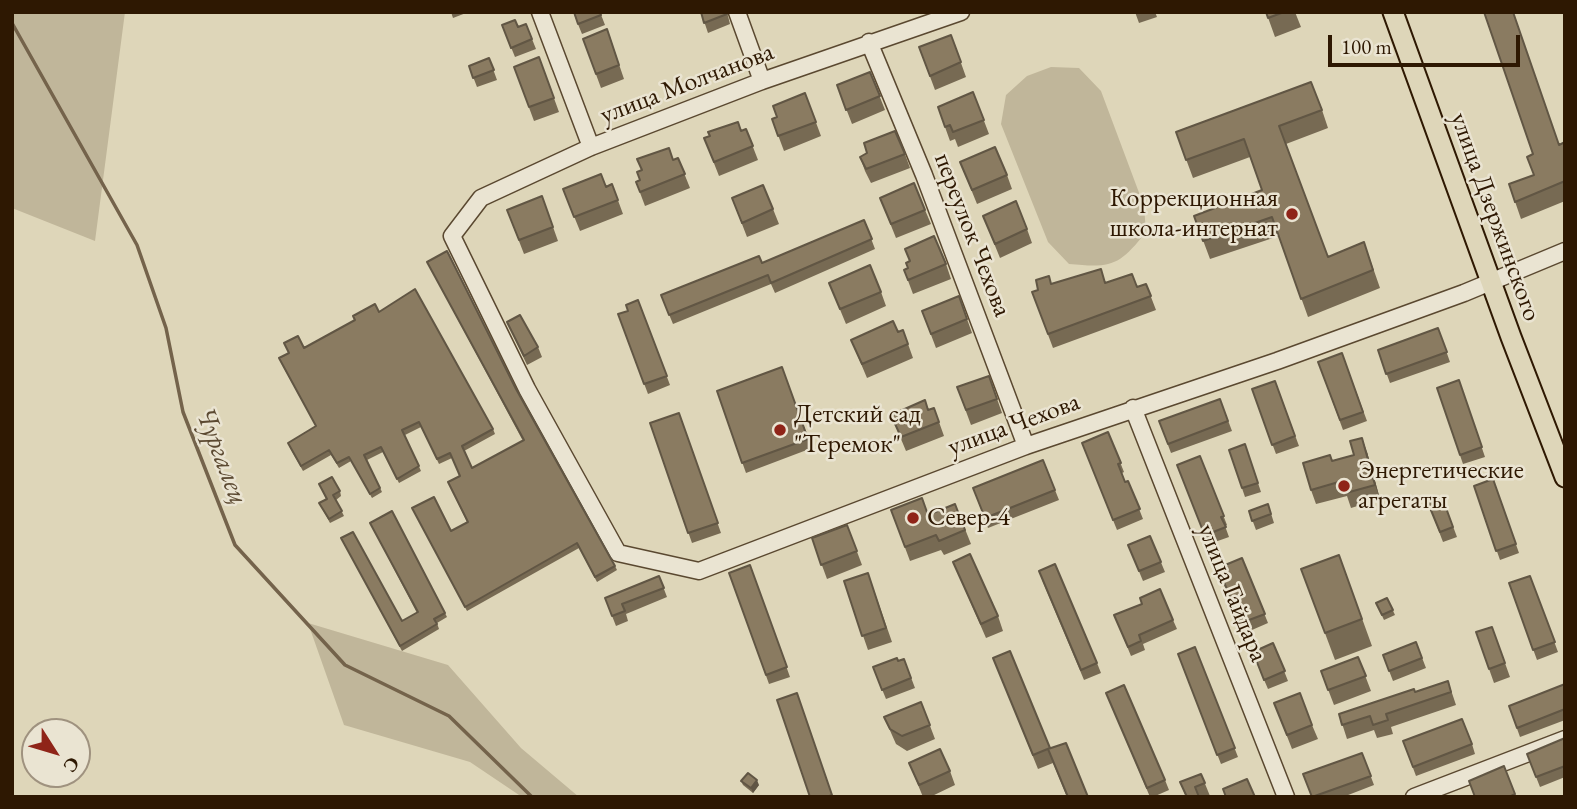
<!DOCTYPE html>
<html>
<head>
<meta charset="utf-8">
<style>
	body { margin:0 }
	#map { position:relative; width:1577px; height:809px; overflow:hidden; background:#ded6b9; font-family:"EB Garamond",serif }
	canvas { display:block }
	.frame { position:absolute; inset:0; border:14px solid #2e1802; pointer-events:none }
	.north { position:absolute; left:21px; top:718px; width:70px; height:70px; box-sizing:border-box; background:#eae4d2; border:2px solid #9f927f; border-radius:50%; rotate:127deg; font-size:19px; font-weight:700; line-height:28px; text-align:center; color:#2e1802 }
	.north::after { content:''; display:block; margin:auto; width:24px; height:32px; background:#8f2418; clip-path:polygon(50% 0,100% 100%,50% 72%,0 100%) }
	.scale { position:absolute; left:1328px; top:35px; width:192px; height:32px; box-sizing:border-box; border:4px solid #2e1802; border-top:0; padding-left:9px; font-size:21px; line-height:24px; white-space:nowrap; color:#2e1802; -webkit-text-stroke:5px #eae4d2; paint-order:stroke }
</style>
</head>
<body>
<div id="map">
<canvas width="1577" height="809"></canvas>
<div class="frame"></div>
<div class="north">С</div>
<div class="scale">100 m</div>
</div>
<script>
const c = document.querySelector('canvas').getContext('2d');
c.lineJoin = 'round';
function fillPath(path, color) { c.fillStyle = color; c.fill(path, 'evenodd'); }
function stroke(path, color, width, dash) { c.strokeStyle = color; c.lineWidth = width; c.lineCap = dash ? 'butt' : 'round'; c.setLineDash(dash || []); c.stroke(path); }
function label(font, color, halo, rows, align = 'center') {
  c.font = font + ' "EB Garamond",serif'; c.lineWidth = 5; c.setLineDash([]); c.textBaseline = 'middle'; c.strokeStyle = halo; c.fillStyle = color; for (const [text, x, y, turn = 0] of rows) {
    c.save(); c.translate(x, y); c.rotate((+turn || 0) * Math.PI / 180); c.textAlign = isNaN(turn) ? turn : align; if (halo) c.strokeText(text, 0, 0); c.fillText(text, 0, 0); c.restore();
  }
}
const green = new Path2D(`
	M12 12H125L95 241 12 208Z
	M1051 67 1079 68 1101 91 1144 206 1146 232C1119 266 1112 268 1069 264L1048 242 1001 124 1006 95 1027 76Z
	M308 623 448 665 521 748 579 797H522L470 762 344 725Z`);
const stream = new Path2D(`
	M12 23 137 245 166 328 183 412 235 545 345 665 449 716 532 797`);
const minor = new Path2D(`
	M540 12 591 147
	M737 12 762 81
	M961 12 762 81 591 147 481 198 452 236 527 389 618 553 699 571 1026 446 1277 361 1464 293 1565 251
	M869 42 924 175 1026 446
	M1133 408 1286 797
	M1414 797 1565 739`);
const major = new Path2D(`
	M1393 12 1511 337 1565 477`);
const wall = new Path2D(`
	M451 12H466V13L453 18Z
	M573 12H600L605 25 582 34Z
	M701 12H727L730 24 708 33Z
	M1135 12H1155L1157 17 1139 23Z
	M1266 12H1295L1301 27 1275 37Z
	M526 24 536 49 515 57 502 25 518 27Z
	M607 29 624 79 601 88 583 39Z
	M951 35 966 77 935 90 919 47Z
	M539 57 559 112 534 121 514 67Z
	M489 58 497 80 477 87 469 66Z
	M870 72 885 110 852 124 837 85Z
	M973 92 989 134 958 147 955 139 950 141 945 127Z
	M805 93 821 136 784 151 772 119 777 117Z
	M1322 110 1328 128 1286 144 1328 257 1364 242 1380 288 1308 317 1279 236 1210 259 1194 216 1262 190 1250 157 1193 178 1176 132Z
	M746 129 758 160 719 176 704 138 741 131Z
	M1565 142V201L1521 219 1509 184 1533 175 1559 145Z
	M905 154 910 168 871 183 865 171 860 157Z
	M678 158 690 188 645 206 636 182 640 180 641 170Z
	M960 162 1007 175 1012 189 977 204Z
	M612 184 623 214 580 231 563 189 606 187Z
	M542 196 558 241 524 254 507 210Z
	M732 198 773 209 779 224 747 237Z
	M880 198 925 210 931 224 896 238Z
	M983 216 1027 229 1032 243 1000 258Z
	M864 220 875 249 775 293 771 284 673 324 661 295 762 263Z
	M427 262 516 389 615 566 617 570 597 582 579 548 467 611 412 508 451 531 467 522 448 482 460 476 452 458 439 464 421 427 405 435 421 471 399 483 383 452 367 460 382 492 372 498 351 461 339 468 331 455 303 471 290 448 288 443 316 426 281 363 279 358 289 353 284 343 304 348 355 320 353 316 379 312 493 429 495 434 464 451 472 468 523 441Z
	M910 262 946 264 951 279 913 294 904 270 908 268Z
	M829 283 881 292 886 306 846 324Z
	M1106 283 1137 287 1146 284 1156 310 1053 348 1032 292 1051 284Z
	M638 300 670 385 648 394 618 314 628 311Z
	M922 311 967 319 972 333 936 348Z
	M507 322 538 347 542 357 527 365Z
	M1438 328 1450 362 1390 383 1378 350Z
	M903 330 913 358 867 378 851 340 898 332Z
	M1342 353 1367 421 1343 430 1318 362Z
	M782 367 812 448 746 473 717 391Z
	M989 376 1002 413 971 425 957 387Z
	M1459 380 1485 457 1463 464 1437 388Z
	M1275 381 1299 446 1276 454 1252 389Z
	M1220 399 1232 431 1171 453 1159 421Z
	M934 408 944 436 906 451 891 415 928 410Z
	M679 413 721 533 692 543 650 423Z
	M1108 432 1124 472 1122 473 1125 482 1128 481 1143 519 1117 530 1082 443Z
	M1245 444 1261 492 1245 497 1229 450Z
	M1367 452 1380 499 1351 508 1347 496 1316 504 1311 490 1332 461Z
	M1200 456 1227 525 1225 526 1229 537 1212 543 1207 541 1177 465Z
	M1043 460 1059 500 988 528 973 488Z
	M1493 479 1519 553 1500 560 1474 486Z
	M319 484 340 491 341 496 336 500 344 516 330 523 319 503 326 499Z
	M1442 497 1457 537 1443 542 1428 503Z
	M955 504 971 544 944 555 941 550 910 561 891 510 928 515Z
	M1268 504 1274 523 1256 530 1249 511Z
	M370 523 445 613 447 617 437 623 439 629 402 651 341 538 402 621 417 613Z
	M847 525 862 565 827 579 812 538Z
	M1150 536 1165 572 1143 581 1128 545Z
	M1339 555 1372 646 1335 660 1301 569Z
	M1242 558 1268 623 1245 633 1222 577Z
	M953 562 998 616 1003 631 986 638Z
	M750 565 790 677 769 684 729 573Z
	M868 573 892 642 868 650 844 581Z
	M659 576 667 597 626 614 628 621 616 626 605 598Z
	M1530 576 1558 652 1537 660 1509 583Z
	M1042 580 1097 663 1101 673 1084 680Z
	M1387 598 1395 615 1384 620 1376 603Z
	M1114 615 1173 620 1177 629 1143 644 1145 650 1131 656Z
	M1492 627 1510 677 1494 683 1476 632Z
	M1416 642 1426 668 1393 681 1383 655Z
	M1273 643 1288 681 1268 689 1256 661Z
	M1195 647 1238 757 1221 764 1178 654Z
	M1358 657 1371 691 1334 705 1321 671Z
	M993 658 1050 748 1088 797H1067L1053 763 1038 769Z
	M904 659 915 688 886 699 873 667Z
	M1448 681 1456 705 1391 727 1393 734 1377 738 1374 730 1347 739 1339 714 1415 692Z
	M1565 684V720L1520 737 1509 706Z
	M1106 693 1165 780 1169 790 1153 797H1150Z
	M921 702 935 739 907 751 896 744 884 717Z
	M1274 703 1312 725 1318 739 1292 749Z
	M1565 738V777L1540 787 1527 754Z
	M1403 741 1472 744 1475 754 1416 776Z
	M1362 753 1374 785 1343 797H1312Z
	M909 763 950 771 955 785 930 797H923Z
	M1201 774 1210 796 1186 797 1180 782Z
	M741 781 759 785 753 793 743 785Z`);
const shadedWall = new Path2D(`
	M1362 438 1367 452 1380 499 1375 485Z
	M757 780 759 785 753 793 751 788Z`);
const building = new Path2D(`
	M574 12H600L601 15 578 24Z
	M701 12H726L727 14 704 23Z
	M1266 12H1284L1268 18Z
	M1484 12H1513L1559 145 1565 142V181L1515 202 1509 184 1534 175 1527 157 1533 154Z
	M515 20 518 27 526 24 532 39 511 48 502 25Z
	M607 29 619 65 596 74 583 39Z
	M951 35 961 62 930 76 919 47Z
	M539 57 554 98 529 107 514 67Z
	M489 58 494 70 473 78 469 66Z
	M870 72 880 96 846 110 837 85Z
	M1311 82 1322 110 1279 126 1328 257 1364 242 1373 270 1301 299 1272 217 1203 241 1194 216 1262 190 1244 139 1186 160 1176 132Z
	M973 92 984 120 953 132 950 125 945 127 938 107Z
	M805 93 816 122 778 136 772 119 777 117 773 106Z
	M738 122 741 131 746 129 753 146 714 162 704 138 710 136 708 132Z
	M895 131 905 154 866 169 860 157 867 153 864 143Z
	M995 147 1007 175 972 190 960 162Z
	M669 148 673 160 678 158 685 174 640 192 636 182 640 180 637 172 642 170 637 159Z
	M601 174 606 187 612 184 618 200 574 217 563 189Z
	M914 183 925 210 891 224 880 198Z
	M763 185 773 209 742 223 732 198Z
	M542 196 553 227 519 240 507 210Z
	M1016 201 1027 229 995 244 983 216Z
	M864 220 872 239 771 283 768 275 669 315 661 295 759 256 762 263Z
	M934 236 946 264 908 280 904 270 908 268 906 263 910 261 905 249Z
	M447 251 516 389 615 566 595 577 577 543 465 607 412 508 434 497 451 531 468 522 448 482 460 476 450 453 437 459 419 422 402 430 419 466 397 479 381 447 364 455 380 488 370 494 349 457 337 463 329 450 301 466 288 443 316 426 279 358 289 353 284 343 298 336 304 348 355 320 353 316 375 304 379 312 415 289 493 429 462 446 472 468 524 440 427 262Z
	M870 265 881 292 840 309 829 283Z
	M1101 269 1105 283 1132 274 1137 287 1146 284 1151 296 1048 334 1032 292 1038 290 1036 280 1049 276 1051 284Z
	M959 296 967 319 931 334 922 311Z
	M638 300 667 376 644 384 618 314 628 311 626 305Z
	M520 315 538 347 524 356 507 322Z
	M893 321 898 332 903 330 908 344 862 364 851 340Z
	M1438 328 1447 352 1386 374 1378 350Z
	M1342 353 1363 412 1340 420 1318 362Z
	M782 367 808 439 742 463 717 391Z
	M989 376 997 399 966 410 957 387Z
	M1459 380 1482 447 1460 455 1437 388Z
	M1275 381 1295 436 1272 445 1252 389Z
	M1220 399 1228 421 1168 444 1159 421Z
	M925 400 928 410 934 408 939 422 901 437 891 415Z
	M679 413 718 523 688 533 650 423Z
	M1108 432 1121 463 1118 464 1125 482 1128 481 1140 509 1113 520 1082 443Z
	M1362 438 1375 485 1346 493 1342 481 1311 490 1303 463 1330 455 1332 461 1354 455 1350 441Z
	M1245 444 1258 483 1242 488 1229 450Z
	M1200 456 1224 516 1221 517 1226 527 1208 534 1203 531 1177 465Z
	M1043 460 1055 490 985 518 973 488Z
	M332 477 340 491 333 495 342 511 329 519 319 503 327 499 319 484Z
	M1493 479 1516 544 1496 551 1474 486Z
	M1442 497 1453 527 1440 532 1428 503Z
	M922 498 928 515 955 504 965 530 939 541 936 535 905 547 891 510Z
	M1268 504 1271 514 1252 521 1249 511Z
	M392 511 445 613 434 619 437 624 400 646 341 538 353 532 402 621 418 612 370 523Z
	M847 525 857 551 821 565 812 538Z
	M1150 536 1161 562 1139 571 1128 545Z
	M970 554 998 616 981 624 953 562Z
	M1339 555 1362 619 1325 633 1301 569Z
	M1242 558 1265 614 1241 623 1218 568Z
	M1055 564 1097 663 1081 670 1039 571Z
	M750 565 787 667 766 675 729 573Z
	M868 573 886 628 862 636 844 581Z
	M659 576 664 588 622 604 625 611 612 616 605 598Z
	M1530 576 1555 642 1533 650 1509 583Z
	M1160 589 1173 620 1139 635 1141 641 1128 647 1114 615 1142 604 1140 598Z
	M1387 598 1393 610 1382 615 1376 603Z
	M1492 627 1505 663 1489 669 1476 632Z
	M1416 642 1422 658 1389 671 1383 655Z
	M1273 643 1285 671 1264 680 1253 652Z
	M1195 647 1235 748 1217 755 1178 654Z
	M1010 651 1050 748 1033 755 993 658Z
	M1358 657 1366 676 1328 690 1321 671Z
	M897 658 898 661 904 659 911 678 882 690 873 667Z
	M1448 681 1451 692 1386 714 1388 720 1373 725 1370 716 1342 725 1339 714 1414 689 1415 692Z
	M1565 684V709L1517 728 1509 706Z
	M1124 685 1165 780 1147 788 1106 693Z
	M797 693 832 795 827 797H810L777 700Z
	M1300 693 1312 725 1287 735 1274 703Z
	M921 702 930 725 902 736 890 729 884 717Z
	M1462 719 1472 744 1413 767 1403 741Z
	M1565 738V766L1536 777 1527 754Z
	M1066 743 1088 797H1068L1048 749Z
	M940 749 950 771 919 785 909 763Z
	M1362 753 1371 776 1312 797 1303 774Z
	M1504 766 1515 794 1509 797H1475L1469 781Z
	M748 773 757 780 751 788 741 781Z
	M1201 774 1205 783 1195 787 1199 797H1187L1180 782Z
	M1247 779 1255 797H1226L1223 789Z`);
const markers = [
	[1292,214,7,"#8f2418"],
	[780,430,7,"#8f2418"],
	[1344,486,7,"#8f2418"],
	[913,518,7,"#8f2418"]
];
const streetNames = [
	["улица Молчанова",687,84,-21],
	["улица Дзержинского",1495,217,70],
	["переулок Чехова",972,235,69],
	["улица Чехова",1014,425,-20],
	["улица Гайдара",1232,593,68]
];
const poiNames = [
	["Коррекционная",1278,199,"right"],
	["школа-интернат",1278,229,"right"],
	["Детский сад",794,415],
	["\"Теремок\"",794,445],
	["Энергетические",1358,471],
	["агрегаты",1358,501],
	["Север-4",927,518]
];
const waterNames = [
	["Чургалец",221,456,69]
];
fillPath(green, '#c0b69a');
stroke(stream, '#74634b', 3.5);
stroke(minor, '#5a4830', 19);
stroke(major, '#2e1802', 23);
stroke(minor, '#eae4d2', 16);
stroke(major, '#ded6b9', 19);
fillPath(wall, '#776a53');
fillPath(shadedWall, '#615644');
fillPath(building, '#8a7b61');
stroke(building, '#615644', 2);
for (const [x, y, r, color] of markers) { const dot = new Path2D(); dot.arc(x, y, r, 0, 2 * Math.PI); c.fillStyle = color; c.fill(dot); stroke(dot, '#eae4d2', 2.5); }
label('26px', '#2e1802', '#eae4d2', streetNames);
label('26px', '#2e1802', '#eae4d2', poiNames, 'left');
label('italic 28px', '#5c4a32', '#eae4d2', waterNames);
</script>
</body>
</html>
